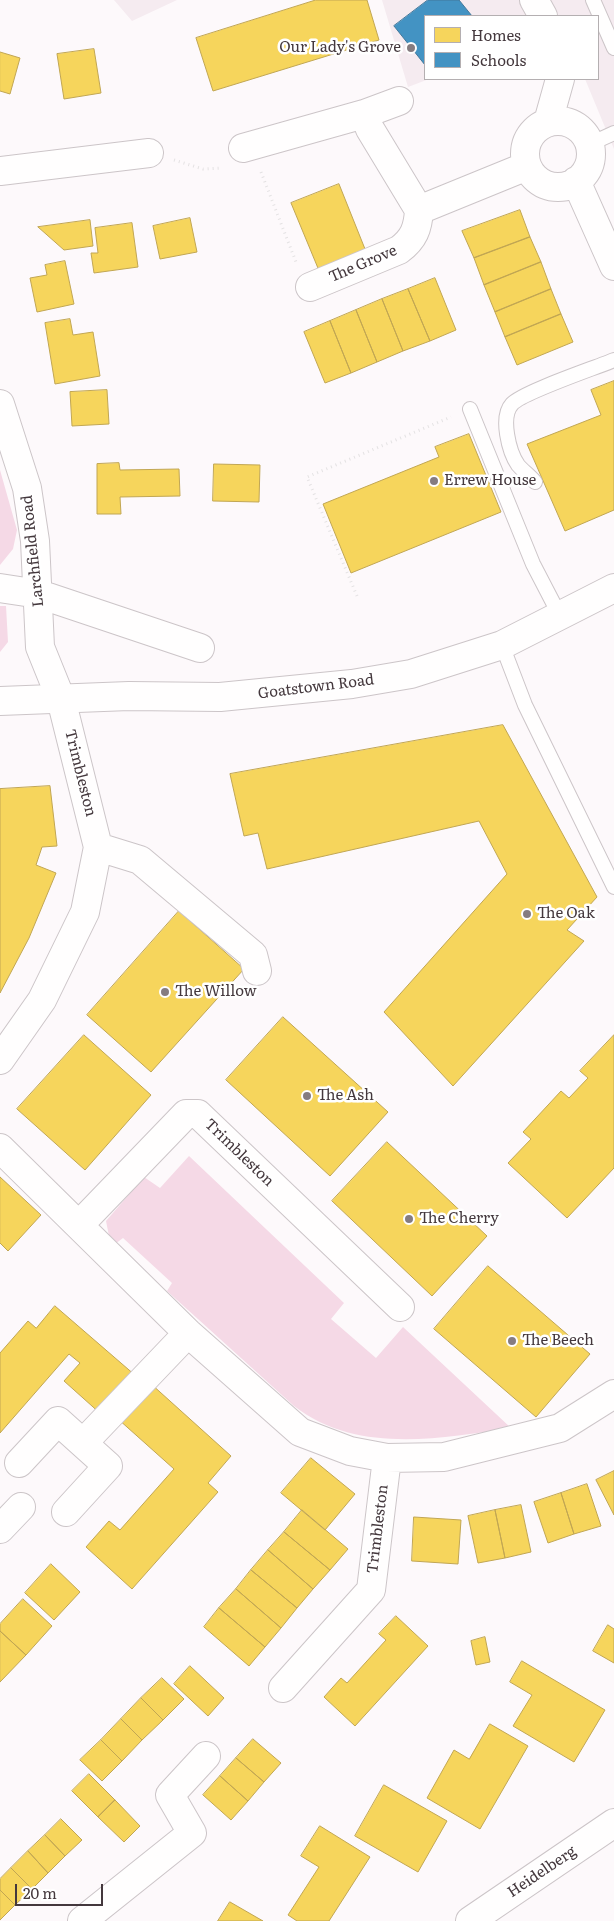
<!DOCTYPE html>
<html>
<head>
<meta charset="utf-8">
<style>
	body { margin:0 }
	#map { position:relative; width:614px; height:1921px; overflow:hidden; background:#fdf9fb; font-family:Literata,serif }
	canvas { display:block }
	.legend { position:absolute; left:424px; top:15px; width:175px; height:65px; box-sizing:border-box; background:#fff; border:1px solid #b4afb1; margin:0; padding:6px 9px; list-style:none; font-size:15px; color:#44383d }
	.legend li { display:flex; align-items:center; gap:10px; height:25px }
	.legend b { width:25px; border:1px solid #b4afb1 }
	.scale { position:absolute; left:15px; top:1884px; width:88px; height:22px; box-sizing:border-box; border:2px solid #44383d; border-top:0; padding-left:6px; font-size:15px; line-height:18px; white-space:nowrap; color:#44383d; -webkit-text-stroke:4px #fff; paint-order:stroke }
</style>
</head>
<body>
<div id="map">
<canvas width="614" height="1921"></canvas>
<ul class="legend">
<li><b style="height:14px;background:#f6d55c"></b>Homes</li>
<li><b style="height:14px;background:#4393c3"></b>Schools</li>
</ul>
<div class="scale">20 m</div>
</div>
<script>
const c = document.querySelector('canvas').getContext('2d');
c.lineJoin = 'round';
function fillPath(path, color) { c.fillStyle = color; c.fill(path, 'evenodd'); }
function stroke(path, color, width, dash) { c.strokeStyle = color; c.lineWidth = width; c.lineCap = dash ? 'butt' : 'round'; c.setLineDash(dash || []); c.stroke(path); }
function label(font, color, halo, rows, align = 'center') {
  c.font = font + ' Literata,serif'; c.lineWidth = 5; c.setLineDash([]); c.textBaseline = 'middle'; c.strokeStyle = halo; c.fillStyle = color; for (const [text, x, y, turn = 0] of rows) {
    c.save(); c.translate(x, y); c.rotate((+turn || 0) * Math.PI / 180); c.textAlign = isNaN(turn) ? turn : align; if (halo) c.strokeText(text, 0, 0); c.fillText(text, 0, 0); c.restore();
  }
}
const built = new Path2D(`
	M114 0H177L132 21Z
	M382 0H614V149L585 79H598V16H425V79H429L408 87Z`);
const green = new Path2D(`
	M0 470 17 530 13 549 0 565Z
	M0 606H6L8 642 0 652Z
	M189 1156 344 1303 331 1319 376 1358 403 1327 511 1428C438 1439 356 1454 294 1406L167 1291 172 1283 123 1238 115 1244 109 1236 106 1221 144 1177 160 1188Z`);
const homes = new Path2D(`
	M316 0H367L379 40 213 91 196 38Z
	M94 49 101 93 64 99 57 54Z
	M0 52 20 58 10 94 0 91Z
	M339 184 367 254 320 273 291 203Z
	M520 210 530 237 474 258 462 231Z
	M190 218 197 252 160 259 153 226Z
	M90 220 93 246 64 250 38 227Z
	M132 223 138 267 94 273 91 253H98L95 228Z
	M530 237 541 262 484 285 474 258Z
	M65 261 74 304 37 312 30 278 47 275 45 265Z
	M541 262 551 289 495 312 484 285Z
	M435 278 456 330 430 341 408 289Z
	M408 289 430 341 403 351 382 299Z
	M551 289 561 314 505 337 495 312Z
	M382 299 403 351 377 362 356 310Z
	M356 310 377 362 351 373 330 321Z
	M561 314 573 342 517 365 505 337Z
	M70 319 73 335 93 332 100 376 55 384 45 323Z
	M330 321 351 373 325 383 304 332Z
	M614 381V510L565 531 527 444 601 415 591 390Z
	M107 390 109 424 72 426 70 392Z
	M469 434 501 512 351 573 323 504 439 457 435 447Z
	M119 463 120 470 179 469 180 496 120 497 121 514H97V464Z
	M214 464 260 465 259 502 213 501Z
	M503 725 597 897 567 930 584 941 453 1086 384 1012 507 874 479 821 267 869 258 833 244 836 230 774Z
	M50 786 57 846 42 847 36 865 56 873 29 938 0 993V789Z
	M179 911 244 969 151 1072 87 1015Z
	M283 1017 388 1112 330 1176 226 1080Z
	M84 1035 151 1095 85 1170 17 1109Z
	M614 1035V1168L567 1218 508 1163 531 1139 523 1132 561 1091 569 1098 588 1078 580 1071Z
	M387 1142 487 1236 432 1296 332 1201Z
	M0 1177 41 1215 8 1251 0 1243Z
	M488 1266 590 1354 536 1417 434 1329Z
	M55 1306 136 1376 102 1415 64 1381 80 1363 69 1354 0 1433V1353L28 1321 36 1328Z
	M150 1383 231 1456 208 1483 218 1492 132 1589 86 1547 109 1521 120 1530 174 1469 118 1419Z
	M311 1458 355 1494 325 1530 281 1493Z
	M614 1471V1515L596 1480Z
	M587 1484 601 1526 574 1534 561 1493Z
	M561 1493 574 1534 548 1543 534 1502Z
	M521 1505 531 1552 505 1558 495 1510Z
	M302 1510 348 1549 330 1570 284 1532Z
	M495 1510 505 1558 478 1563 468 1516Z
	M414 1517 461 1520 458 1564 412 1561Z
	M284 1532 330 1570 313 1589 268 1550Z
	M268 1550 313 1589 297 1608 251 1570Z
	M51 1564 80 1592 54 1620 25 1593Z
	M251 1570 297 1608 281 1628 236 1589Z
	M236 1589 281 1628 265 1647 219 1608Z
	M23 1599 52 1626 26 1655 0 1631V1624Z
	M219 1608 265 1647 249 1666 204 1627Z
	M396 1616 428 1646 355 1726 324 1697 341 1678 347 1683 386 1640 379 1634Z
	M608 1625 614 1629V1663L593 1651Z
	M0 1631 26 1655 0 1682Z
	M485 1637 490 1662 476 1665 471 1641Z
	M522 1661 605 1710 574 1762 513 1726 532 1695 510 1682Z
	M190 1666 224 1698 208 1716 174 1684Z
	M162 1678 184 1699 163 1720 141 1698Z
	M141 1698 163 1720 142 1740 121 1719Z
	M121 1719 142 1740 122 1761 101 1740Z
	M490 1724 528 1746 480 1829 427 1798 454 1750 469 1759Z
	M253 1739 281 1763 264 1782 236 1758Z
	M101 1740 122 1761 102 1781 80 1760Z
	M236 1758 264 1782 248 1801 220 1776Z
	M89 1774 115 1800 98 1817 72 1791Z
	M220 1776 248 1801 231 1820 203 1795Z
	M384 1785 447 1821 418 1872 355 1836Z
	M115 1800 140 1826 124 1842 98 1817Z
	M61 1819 82 1840 65 1856 45 1835Z
	M320 1826 370 1857 329 1921H297L288 1915 319 1867 301 1856Z
	M45 1835 65 1856 48 1873 28 1851Z
	M28 1851 48 1873 32 1889 11 1868Z
	M11 1868 32 1889 15 1905 0 1890V1879Z
	M0 1890 15 1905 0 1920Z
	M230 1902 263 1921H218Z`);
const schools = new Path2D(`
	M428 0H459L472 16H425V65L394 26Z`);
const path = new Path2D(`
	M174 160 203 169 222 168
	M261 172 296 262
	M357 596 307 477 451 417`);
const lane = new Path2D(`
	M593 0 614 48
	M590 144 614 133
	M470 409 533 564 560 616
	M535 482C530 476 523 471 518 465 509 452 500 417 512 404 523 392 595 368 614 360
	M502 645 525 705 614 887`);
const street = new Path2D(`
	M534 0 543 16
	M364 114 399 101
	M525 154a33 33 0 1 1 66 0a33 33 0 1 1-66 0Z
	M548 122 560 79
	M243 148 364 114 370 129 419 210
	M0 171 149 153
	M576 181 614 266
	M310 287 399 250C414 239 418 228 419 210L527 166
	M0 404 27 488 35 541 40 647 61 699 98 847 85 912 42 1000 0 1060
	M0 588 39 594 200 648
	M98 847 140 860 253 955 257 971
	M0 1148 188 1333 300 1432 350 1451 387 1458 444 1457 560 1428 614 1394
	M80 1224 186 1114H198L400 1307
	M83 1443 188 1333
	M19 1463 58 1421 108 1466 66 1512
	M0 1529 21 1507
	M283 1688 371 1590 387 1458
	M82 1921 192 1833 170 1795 206 1756
	M470 1921 614 1823`);
const secondary = new Path2D(`
	M0 701 129 696 220 697 352 684 411 674 502 645 614 588`);
const markers = [
	[411,48,5,"#857c80"],
	[434,481,5,"#857c80"],
	[527,914,5,"#857c80"],
	[165,992,5,"#857c80"],
	[307,1096,5,"#857c80"],
	[409,1219,5,"#857c80"],
	[512,1341,5,"#857c80"]
];
const poiNames = [
	["Our Lady's Grove",401,48,"right"],
	["Errew House",444,481],
	["The Oak",537,914],
	["The Willow",175,992],
	["The Ash",317,1096],
	["The Cherry",419,1219],
	["The Beech",522,1341]
];
const streetNames = [
	["The Grove",363,264,-23],
	["Larchfield Road",33,551,-96],
	["Goatstown Road",316,687,-7],
	["Trimbleston",80,773,76],
	["Trimbleston",239,1153,44],
	["Trimbleston",378,1529,-83],
	["Heidelberg",542,1872,-34]
];
fillPath(built, '#f5ebf0');
fillPath(green, '#f5d9e6');
fillPath(homes, '#f6d55c');
stroke(homes, '#c1a653', 1);
fillPath(schools, '#4393c3');
stroke(schools, '#43789b', 1);
stroke(lane, '#ccc5c8', 16);
stroke(street, '#ccc5c8', 30);
stroke(secondary, '#ccc5c8', 30);
stroke(path, '#e4e2e3', 3, [1, 4]);
stroke(lane, '#fffefe', 14);
stroke(street, '#fffefe', 28);
stroke(secondary, '#fffefe', 28);
for (const [x, y, r, color] of markers) { const dot = new Path2D(); dot.arc(x, y, r, 0, 2 * Math.PI); c.fillStyle = color; c.fill(dot); stroke(dot, '#fff', 2); }
label('15px', '#44383d', '#fff', poiNames, 'left');
label('15px', '#44383d', '#fff', streetNames);
</script>
</body>
</html>
